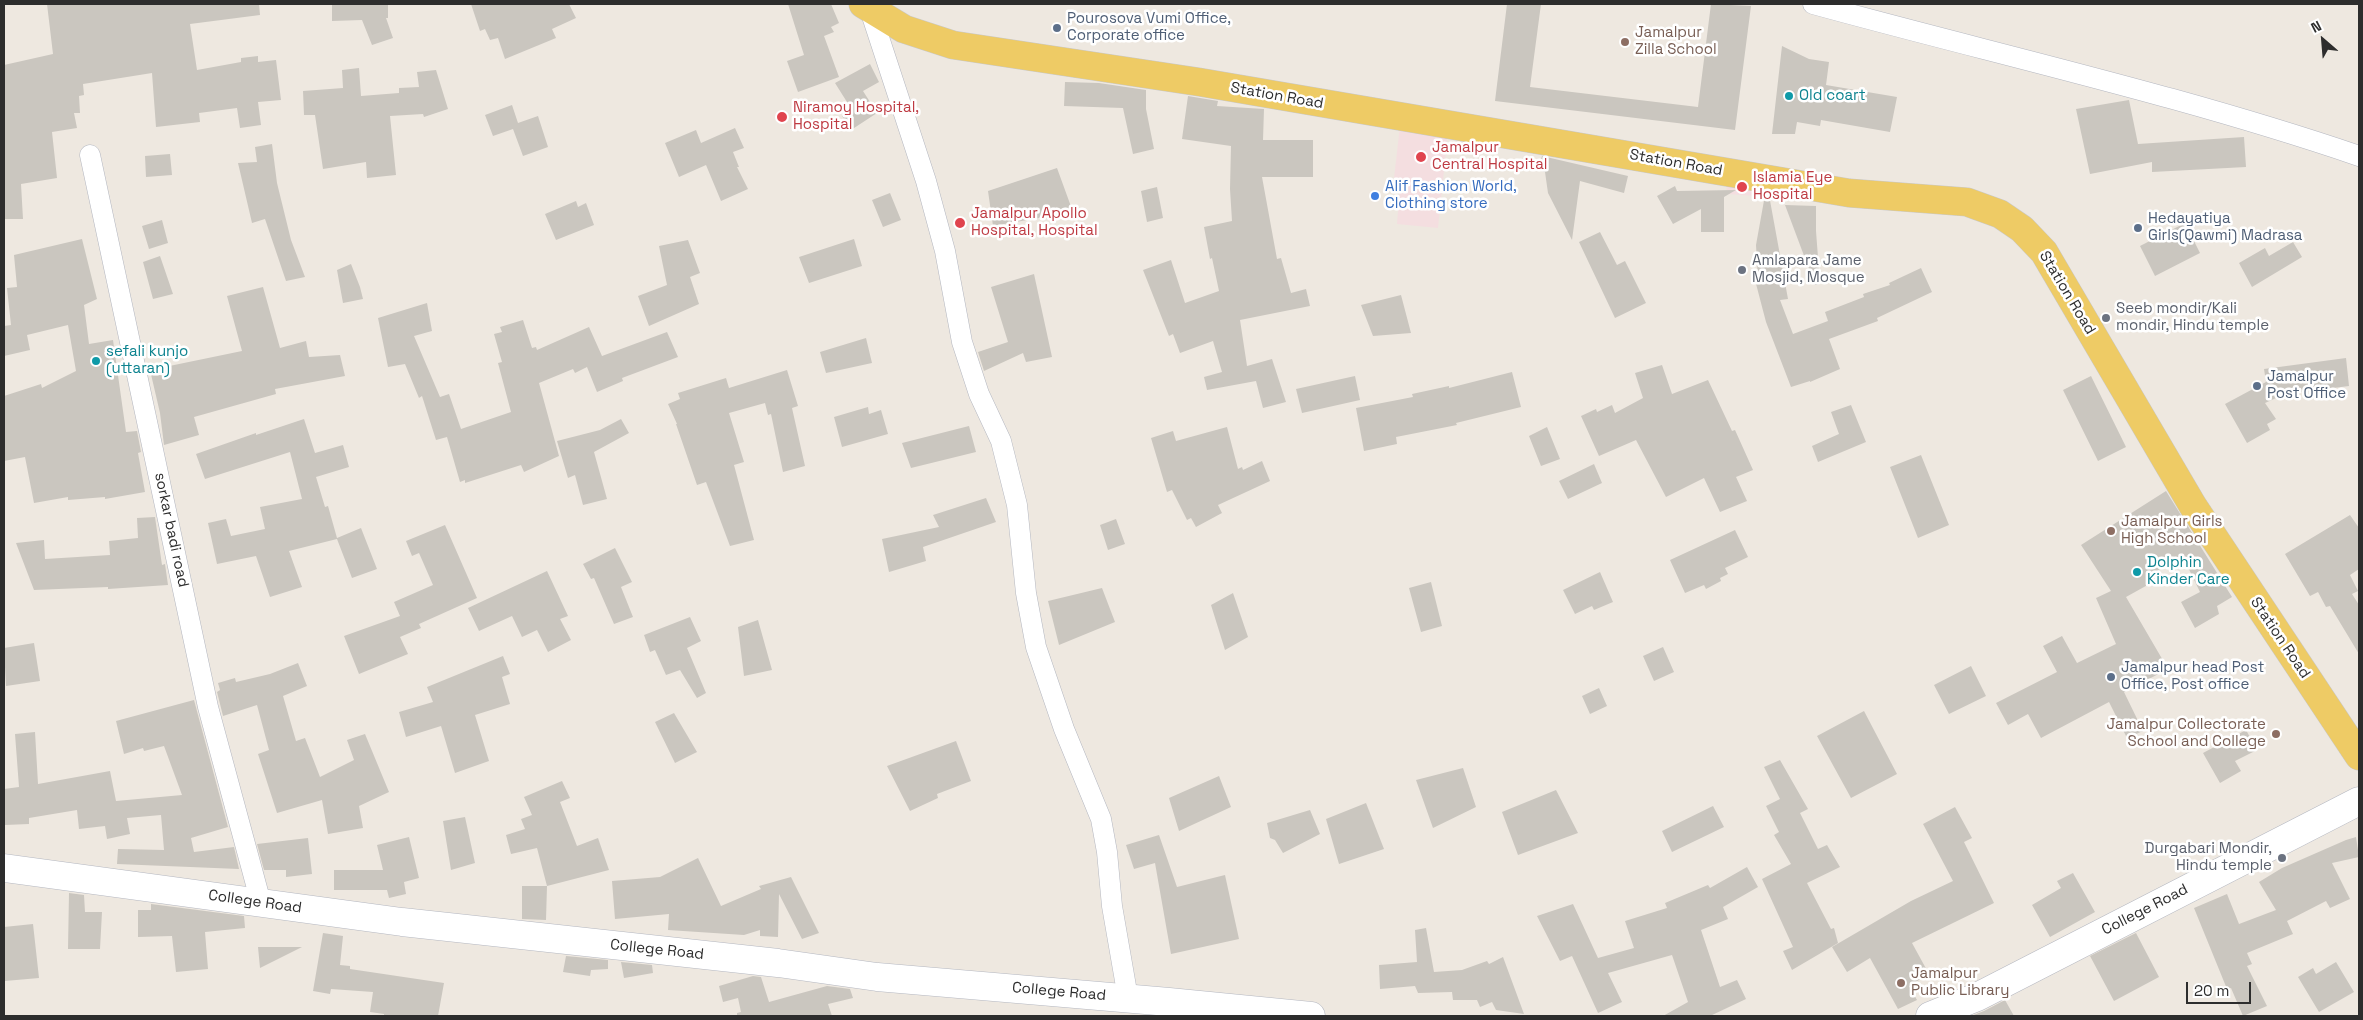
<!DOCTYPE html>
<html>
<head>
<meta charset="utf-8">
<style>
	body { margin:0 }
	#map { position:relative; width:2363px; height:1020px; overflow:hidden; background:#eee8e0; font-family:"Space Grotesk",sans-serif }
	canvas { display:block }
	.frame { position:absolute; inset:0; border:5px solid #2d2d2d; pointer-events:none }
	.north { position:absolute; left:2298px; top:15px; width:50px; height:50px; -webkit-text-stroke:4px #fff; paint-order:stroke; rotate:333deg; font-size:14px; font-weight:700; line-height:20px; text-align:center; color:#2d2d2d }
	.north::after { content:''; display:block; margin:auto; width:18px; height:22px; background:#2d2d2d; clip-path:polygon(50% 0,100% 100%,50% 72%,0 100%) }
	.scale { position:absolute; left:2186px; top:982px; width:65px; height:22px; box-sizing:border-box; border:2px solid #2d2d2d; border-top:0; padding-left:6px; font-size:15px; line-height:18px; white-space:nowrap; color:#2d2d2d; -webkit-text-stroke:4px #fff; paint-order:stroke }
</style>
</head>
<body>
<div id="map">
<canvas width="2363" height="1020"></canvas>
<div class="frame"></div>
<div class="north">N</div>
<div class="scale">20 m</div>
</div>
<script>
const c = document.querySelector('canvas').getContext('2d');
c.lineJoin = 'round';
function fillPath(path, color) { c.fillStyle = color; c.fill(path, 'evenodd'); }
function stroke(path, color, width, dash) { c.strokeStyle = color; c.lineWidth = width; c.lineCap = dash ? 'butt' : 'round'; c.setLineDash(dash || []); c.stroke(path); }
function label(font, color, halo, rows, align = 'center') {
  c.font = font + ' "Space Grotesk",sans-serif'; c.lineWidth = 5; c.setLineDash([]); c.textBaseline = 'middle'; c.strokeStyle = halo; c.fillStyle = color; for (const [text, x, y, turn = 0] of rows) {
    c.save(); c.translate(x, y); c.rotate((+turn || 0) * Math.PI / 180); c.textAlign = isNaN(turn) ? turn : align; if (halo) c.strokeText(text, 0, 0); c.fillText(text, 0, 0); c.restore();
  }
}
const medical = new Path2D(`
	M1400 126 1448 131 1438 228 1397 224 1400 188 1393 187Z
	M1728 177 1758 181 1756 196 1726 194Z`);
const building = new Path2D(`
	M47 4H259L260 15 190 24 197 70 241 62V58L258 56V62L276 60 281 100 258 102 261 125 240 128 237 108 199 113 200 122 156 127 152 73 83 84 84 95 79 96 80 113H74L77 128 52 132 57 178 21 184 23 219H4V65L53 54Z
	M332 4H388V18H386L393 38 372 45 362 20 332 21Z
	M471 4H569L576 18 552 29 556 38 505 59 498 38 490 40 485 29 480 31Z
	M788 4H831L839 23 831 27 834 32 824 36 839 77 798 92 787 61 804 55Z
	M1507 4H1541L1530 87 1698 107 1711 4 1751 6 1735 130 1495 101Z
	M1782 46 1809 59 1829 62 1826 85 1897 97 1890 132 1821 120 1820 126 1797 122 1795 134H1772Z
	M870 64 879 82 863 91 877 113 851 130 842 116 852 110 835 83Z
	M359 68 361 96 399 93V88L419 87 417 72 436 70 448 109 424 117 423 114 390 116 396 175 367 178 366 162 323 169 315 115H304L303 91 343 88 342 70Z
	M1065 82 1099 83 1146 90V109L1154 149 1133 154 1123 108 1064 106Z
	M1188 96 1218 101 1217 106 1264 109 1263 140H1313V177H1262L1277 259 1281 258 1291 293 1306 289 1310 306 1240 320 1247 366 1272 359 1286 402 1263 408 1256 381 1207 390 1204 377 1222 372 1213 341 1180 353 1173 334 1169 336 1143 270 1171 260 1185 303 1219 291 1212 258 1210 259 1204 227 1232 221 1230 189 1231 146 1182 139Z
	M2129 100 2138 144 2244 137 2246 167 2152 172V162L2090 174 2076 109Z
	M512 105 518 123 538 116 548 147 523 156 513 129 493 136 485 115Z
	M735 128 744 148 733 152 739 167H737L748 189 721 201 706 165 679 177 665 143 696 130 701 143Z
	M272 144 277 183 291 240 305 277 286 281 265 219 252 223 238 163 257 162 255 147Z
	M170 154 172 175 146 177 145 156Z
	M1542 156 1628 176 1624 193 1580 181 1572 240 1548 193 1545 172 1538 170Z
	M1057 168 1073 212 993 226 988 191Z
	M1675 186 1677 191 1736 190 1724 197V232H1701V209L1673 224 1657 196Z
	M1157 187 1163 218 1147 222 1141 191Z
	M890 193 901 220 883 227 872 200Z
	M1765 195H1769L1788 299 1780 300 1793 334 1828 321 1825 312 1864 297 1863 294 1890 285 1889 283 1921 268 1932 292 1877 318 1878 321 1829 339 1840 369 1810 382V381L1791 387 1766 322 1755 280 1758 279 1756 245Z
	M576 201 578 207 586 203 594 225 556 240 545 214Z
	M1785 205 1816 206V231L1820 284 1815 285Z
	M162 220 168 243 149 249 142 226Z
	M2185 223 2200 253 2155 276 2140 246Z
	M1600 232 1617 265 1625 261 1646 303 1615 318 1579 242Z
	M82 239 97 299 84 305 89 344 113 340 126 432 137 431 141 452 138 453 145 492 105 499V497L68 500V497L34 503 25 457 4 461V396L41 384 42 388 76 371 68 325 27 335 30 350 4 356V326L11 325 7 288 17 287 14 255Z
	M854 239 862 266 809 283 799 257Z
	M688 240 700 273 690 277 699 304 649 326 638 296 667 285 659 246Z
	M2293 242 2302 257 2252 287 2239 263 2265 248 2269 256Z
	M160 256 173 294 153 299 143 262Z
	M351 264 360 287 363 299 343 303 337 270Z
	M1034 274 1052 357 1026 362 1023 353 984 371 978 352 1008 342 991 287Z
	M263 287 280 348 306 341 309 357 340 355 345 376 275 389 276 394 194 417 199 435 164 445 160 413 150 370 242 351 227 296Z
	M1401 295 1411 333 1373 336 1361 305Z
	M427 303 432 331 414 336 440 397 449 394 461 429 511 412 498 363 502 362 494 334 502 332 500 327 523 320 532 348 536 347 537 350 589 327 602 356 667 332 678 357 622 378 623 381 597 392 587 367 575 373 573 369 539 383 559 456 524 472 521 465 465 483V480L460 482 447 437 436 440 422 396 419 398 405 364 388 367 378 318Z
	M866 338 872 363 826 373 820 352Z
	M2346 358 2349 386 2285 394 2265 403 2276 419 2267 424 2270 430 2247 443 2225 404 2266 382 2264 369Z
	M1662 365 1672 394 1708 380 1732 431 1735 430 1753 470 1736 477 1747 501 1720 512 1704 478 1666 497 1636 440 1599 456 1581 416 1596 409 1597 412 1612 405 1615 413 1643 398 1635 373Z
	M787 370 798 406 792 408 805 466 783 472 771 414 768 415 765 403 729 413 744 462 734 465 754 540 730 546 706 482 697 485 676 424H677L668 404 680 399 678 393 726 378 729 388Z
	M1512 372 1521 407 1456 423 1457 425 1396 437 1397 444 1364 451 1356 408 1413 397 1412 394 1449 386V388Z
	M1355 376 1360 400 1302 413 1296 389Z
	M2091 376 2126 447 2098 461 2063 390Z
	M1851 405 1866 442 1818 462 1812 446 1839 434 1831 412Z
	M868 407 869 414 881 410 888 434 842 447 834 417Z
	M304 419 315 453 343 445 349 467 316 477 325 507 328 506 337 538 361 528 377 569 352 578 337 539 289 551 302 587 270 597 256 556 217 564 208 523 226 519 231 536 265 529 260 507 302 499 290 452 205 479 196 454 256 433V435Z
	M621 419 629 433 594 452 607 499 583 505 575 475 568 478 557 441 600 430Z
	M969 426 976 452 911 468 902 443Z
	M1227 427 1238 469 1242 467 1243 470 1262 461 1270 481 1218 505 1222 513 1196 527 1191 518 1187 520 1172 490 1167 492 1151 438 1173 431 1176 441Z
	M1547 427 1560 459 1541 466 1529 436Z
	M1921 455 1949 525 1918 538 1890 467Z
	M1594 464 1602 483 1568 499 1559 481Z
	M2166 491 2232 597 2217 606 2219 614 2195 628 2181 602 2200 592 2182 555 2149 576 2153 582 2126 597 2168 669 2124 692 2143 731 2127 738 2109 702 2041 738 2028 714 2008 725 1996 703 2057 672 2043 646 2062 636 2077 663 2116 644 2096 598 2111 591 2081 545Z
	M986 498 996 522 923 547 926 561 889 572 882 539 939 527 933 515Z
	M2350 515 2359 528V569L2350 575 2358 591 2352 594 2359 605V654L2330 606 2326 607 2318 592 2310 596 2285 554Z
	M155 517 162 565 165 564 168 585 108 589V587L34 590 16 543 44 540 45 559 110 555 109 541 138 538 137 518Z
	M1116 519 1125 544 1108 550 1100 525Z
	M445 525 477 598 419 624 421 628 400 637 408 654 359 674 344 636 400 616 394 602 433 585 419 553 412 556 406 541Z
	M1735 530 1748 557 1725 568 1728 574 1720 578 1721 581 1706 589 1704 585 1685 593 1670 560Z
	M615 548 632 582 621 587 633 617 614 624 594 578 591 579 583 564Z
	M547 571 568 616 560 619 571 640 548 652 537 630 522 637 512 616 479 631 468 608Z
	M1600 572 1613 602 1594 610 1592 606 1575 614 1563 590Z
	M1431 582 1442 626 1421 632 1409 588Z
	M1102 588 1115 622 1059 645 1048 601Z
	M1233 593 1248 637 1225 650 1211 605Z
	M690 617 701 641 687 648 706 693 697 698 680 670 666 675 655 650 650 652 644 635Z
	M758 620 772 670 744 676 738 627Z
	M34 643 40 681 6 686 4 648Z
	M1663 647 1674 672 1654 681 1643 656Z
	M503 656 510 674 502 677 510 704 475 715 489 761 455 773 441 726 406 737 399 712 433 702 427 687Z
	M298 663 307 686 283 696 296 741 305 738 320 777 354 760 347 740 365 734 389 792 359 806 363 828 328 834 322 800 277 813 258 754 269 750 257 705 223 716 217 692 220 690 218 683 235 678 236 682 270 674Z
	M1971 666 1986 696 1949 714 1934 685Z
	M1599 688 1607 706 1590 714 1582 696Z
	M194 700 228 827 191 838 194 852 234 847 239 869 117 864 118 849 164 850 161 815 127 818 130 834 107 839 105 826 79 829 77 810 29 818V824L5 825 4 789 19 787 15 734 35 732 38 784 110 771 116 801 182 795 164 746 144 751 143 748 124 754 116 721Z
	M1864 711 1897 774 1851 798 1817 736Z
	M674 713 697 752 675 763 655 722Z
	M2246 730 2257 750 2235 761 2241 771 2220 783 2203 753Z
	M956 741 971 781 937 794 938 798 910 811 887 766Z
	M1780 760 1808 809 1800 813 1818 849 1827 845 1840 867 1807 883 1831 929 1834 928 1838 943 1792 970 1783 951 1793 947 1762 879 1791 864 1774 835 1779 832 1766 806 1780 799 1764 767Z
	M1463 768 1476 807 1433 828 1416 780Z
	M1219 776 1231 807 1179 831 1169 798Z
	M562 781 570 798 560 802 577 846 598 838 609 870 547 886 537 848 511 854 506 835 525 829 521 819 532 815 524 797Z
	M1556 790 1578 833 1518 855 1502 812Z
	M1366 803 1384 849 1339 864 1326 819Z
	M1713 806 1724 827 1672 852 1662 831Z
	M1955 807 1972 838 1964 842 1994 903 1912 943 1929 974 1909 986 1917 1000 1898 1009 1870 958 1847 972 1832 947 1911 901 1953 881 1923 824Z
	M1310 810 1320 834 1283 853 1275 840 1270 838 1267 823Z
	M465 817 475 863 451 870 443 821Z
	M1159 835 1177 887 1225 875 1239 939 1171 954 1155 863 1134 869 1126 845Z
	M409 837 419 878 404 882 406 894 389 898 387 890H334V870H383L377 845Z
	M2356 837 2359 857 2332 863 2350 899 2330 908 2326 901 2287 921 2293 934 2247 953 2252 964 2247 966 2267 1006 2243 1016 2231 988 2227 989 2194 908 2227 894 2239 924 2276 910 2259 882 2282 868 2346 840Z
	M308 838 312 874 286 877V870H264L257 844Z
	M698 858 721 906 761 889 759 886 791 877 819 933 802 939 779 894 778 937 760 936V930L744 935 668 930 669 914 615 919 612 881 660 877Z
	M1747 867 1758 887 1723 907 1728 919 1701 930 1720 987 1737 980 1746 999 1710 1016H1663L1688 1002 1672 955 1608 973 1622 1002 1598 1013 1572 956 1560 961 1537 916 1573 904 1598 958 1634 948 1625 921 1667 908 1665 903 1708 885 1710 888Z
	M2073 873 2095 912 2050 937 2032 905 2061 888 2057 881Z
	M522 886H547L546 920 522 919Z
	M69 893 84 895 85 912H102L100 949H68Z
	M151 904 244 916 245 928 205 932 208 969 176 972 172 936 138 937V910H151Z
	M33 924 39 978 5 981 4 927Z
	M1426 928 1434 972 1462 970 1487 961 1489 964 1503 957 1524 1014 1496 1010 1492 1002 1480 1007 1477 1000H1453L1452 992 1418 993 1415 986 1380 989 1379 965 1417 962 1415 930Z
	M323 933 343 936 340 965 350 966V969L444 983 438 1016H384V1014L370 1012 373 992 331 989 330 994 313 991Z
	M2136 933 2159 977 2114 1001 2090 956Z
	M258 947H302L260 968Z
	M566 956 608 960V969L591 970 590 976 563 972Z
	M621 962 652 965 653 973 624 978Z
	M2336 962 2354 992 2319 1012 2298 977 2313 968 2316 974Z
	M753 976 761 977 769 1002 827 986 850 989 853 998 828 1004 832 1016H737V1013L741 1012 738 998 723 1002 719 986Z
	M2005 1000 2014 1016H1971L1984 1011Z`);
const street = new Path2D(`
	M1813 4C1995 54 2180 95 2359 156
	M870 10 926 181 945 251 962 342 979 394 1001 441 1017 505 1026 593 1036 647 1064 729 1101 819 1107 852 1112 906 1128 998
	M90 155 208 707 261 903`);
const secondary = new Path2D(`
	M4 868 402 922 778 963 877 977 1169 1002 1311 1016
	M1930 1016 1977 997 2359 801`);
const primary = new Path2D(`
	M863 4 904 29 953 45 1199 82 1849 193 1967 202 2000 214 2022 229 2044 252 2193 506 2359 756`);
const markers = [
	[1057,28,5,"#5c6f8a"],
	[1625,42,5,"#8d6e63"],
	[1789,96,5,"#0f9aa8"],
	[782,117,6,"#e0444e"],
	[1421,157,6,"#e0444e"],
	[1742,187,6,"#e0444e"],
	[1375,196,5,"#3f7fe0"],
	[960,223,6,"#e0444e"],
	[2138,228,5,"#5c6f8a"],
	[1742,270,5,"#6b7280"],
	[2106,318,5,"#6b7280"],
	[96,361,5,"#0f9aa8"],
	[2257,386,5,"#5c6f8a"],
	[2111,531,5,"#8d6e63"],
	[2137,572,5,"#0f9aa8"],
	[2111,677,5,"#5c6f8a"],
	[2276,734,5,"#8d6e63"],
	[2282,858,5,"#6b7280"],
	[1901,983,5,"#8d6e63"]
];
const serviceNames = [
	["Pourosova Vumi Office,",1067,19],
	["Corporate office",1067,36],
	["Hedayatiya",2148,219],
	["Girls(Qawmi) Madrasa",2148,236],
	["Jamalpur",2267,377],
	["Post Office",2267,394],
	["Jamalpur head Post",2121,668],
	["Office, Post office",2121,685]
];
const educationNames = [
	["Jamalpur",1635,33],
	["Zilla School",1635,50],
	["Jamalpur Girls",2121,522],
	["High School",2121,539],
	["Jamalpur Collectorate",2266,725,"right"],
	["School and College",2266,742,"right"],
	["Jamalpur",1911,974],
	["Public Library",1911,991]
];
const streetNames = [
	["Station Road",1277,96,10],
	["Station Road",1676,163,10],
	["Station Road",2067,293,59],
	["sorkar badi road",171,530,78],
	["Station Road",2280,638,56],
	["College Road",255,902,8],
	["College Road",2145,910,-27],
	["College Road",657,950,6],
	["College Road",1059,992,5]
];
const cultureNames = [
	["Old coart",1799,96],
	["sefali kunjo",106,352],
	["(uttaran)",106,369],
	["Dolphin",2147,563],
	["Kinder Care",2147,580]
];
const healthNames = [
	["Niramoy Hospital,",793,108],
	["Hospital",793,125],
	["Jamalpur",1432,148],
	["Central Hospital",1432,165],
	["Islamia Eye",1753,178],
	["Hospital",1753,195],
	["Jamalpur Apollo",971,214],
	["Hospital, Hospital",971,231]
];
const shopNames = [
	["Alif Fashion World,",1385,187],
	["Clothing store",1385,204]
];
const worshipNames = [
	["Amlapara Jame",1752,261],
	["Mosjid, Mosque",1752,278],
	["Seeb mondir/Kali",2116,309],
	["mondir, Hindu temple",2116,326],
	["Durgabari Mondir,",2272,849,"right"],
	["Hindu temple",2272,866,"right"]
];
fillPath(medical, '#f4dee0');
fillPath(building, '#cac6bf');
stroke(street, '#b4b7c0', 21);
stroke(secondary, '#b4b7c0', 29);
stroke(primary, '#c8c8c8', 29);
stroke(street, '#fff', 20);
stroke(secondary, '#fff', 28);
stroke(primary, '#eecb65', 28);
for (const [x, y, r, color] of markers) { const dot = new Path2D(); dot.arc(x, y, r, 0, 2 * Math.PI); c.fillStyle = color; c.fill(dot); stroke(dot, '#fff', 2); }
label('15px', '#4e5e75', '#fff', serviceNames, 'left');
label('15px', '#785e54', '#fff', educationNames, 'left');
label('15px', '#2d2d2d', '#fff', streetNames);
label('15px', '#0d838f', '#fff', cultureNames, 'left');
label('15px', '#be3a42', '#fff', healthNames, 'left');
label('15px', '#366cbe', '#fff', shopNames, 'left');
label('15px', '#5b616d', '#fff', worshipNames, 'left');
</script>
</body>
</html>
